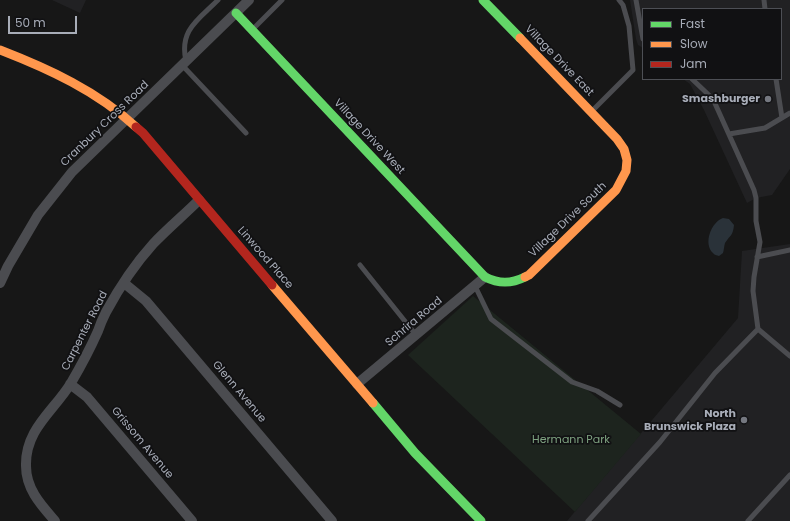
<!DOCTYPE html>
<html>
<head>
<meta charset="utf-8">
<style>
	body { margin:0 }
	#map { position:relative; width:790px; height:521px; overflow:hidden; background:#171717; font-family:Poppins,sans-serif }
	canvas { display:block }
	.legend { position:absolute; left:642px; top:8px; width:140px; height:72px; box-sizing:border-box; background:#111113; border:1px solid #4d4f55; margin:0; padding:5px 7px; list-style:none; font-size:12px; color:#a8adb8 }
	.legend li { display:flex; align-items:center; gap:8px; height:20px }
	.legend b { width:20px; border:1px solid #4d4f55 }
	.scale { position:absolute; left:8px; top:16px; width:69px; height:18px; box-sizing:border-box; border:2px solid #a8adb8; border-top:0; padding-left:5px; font-size:12px; line-height:14px; white-space:nowrap; color:#a8adb8; -webkit-text-stroke:3px #111113; paint-order:stroke }
</style>
</head>
<body>
<div id="map">
<canvas width="790" height="521"></canvas>
<ul class="legend">
<li><b style="height:5px;background:#63d668"></b>Fast</li>
<li><b style="height:5px;background:#ff974d"></b>Slow</li>
<li><b style="height:5px;background:#b3261e"></b>Jam</li>
</ul>
<div class="scale">50 m</div>
</div>
<script>
const c = document.querySelector('canvas').getContext('2d');
c.lineJoin = 'round';
function fillPath(path, color) { c.fillStyle = color; c.fill(path, 'evenodd'); }
function stroke(path, color, width, dash) { c.strokeStyle = color; c.lineWidth = width; c.lineCap = dash ? 'butt' : 'round'; c.setLineDash(dash || []); c.stroke(path); }
function label(font, color, halo, rows, align = 'center') {
  c.font = font + ' Poppins,sans-serif'; c.lineWidth = 3.5; c.setLineDash([]); c.textBaseline = 'middle'; c.strokeStyle = halo; c.fillStyle = color; for (const [text, x, y, turn = 0] of rows) {
    c.save(); c.translate(x, y); c.rotate((+turn || 0) * Math.PI / 180); c.textAlign = isNaN(turn) ? turn : align; if (halo) c.strokeText(text, 0, 0); c.fillText(text, 0, 0); c.restore();
  }
}
const built = new Path2D(`
	M52 0H86L80 13Z
	M630 0H790V169L772 195 756 198 747 203 704 110 690 84 683 79H781V9H643V48L638 45 636 39Z
	M790 244V521H567L738 318 742 251Z`);
const green = new Path2D(`
	M473 296 641 434 575 512 408 355Z`);
const water = new Path2D(`
	M723 218 729 219 734 225C733 236 730 235 725 243 724 246 724 250 723 253L719 256C717 255 714 255 713 253 703 244 711 222 723 218Z`);
const lane = new Path2D(`
	M636 0 643 39
	M764 0 765 9
	M253 29 282 0
	M186 61C179 30 198 20 218 0
	M182 65 246 133
	M776 79 782 118
	M592 111 633 70 629 26 623 5 619 0
	M729 134 765 128 790 113
	M757 257 790 250
	M360 265 416 335
	M475 286 491 319 572 382 597 391 620 405
	M758 329 790 356
	M588 521 660 442 715 373 758 329 753 291 754 277 760 242 756 221V198L754 190 713 99 692 79
	M748 521 790 475`);
const street = new Path2D(`
	M0 283 8 266 38 215 72 172 249 0
	M124 283 146 301 332 521
	M70 384 87 397 192 521
	M357 384 485 277
	M55 521C41 505 26 489 26 466 25 429 54 411 71 383 81 366 90 349 98 331 100 325 103 318 106 312 119 288 135 264 153 244 167 229 184 215 199 200`);
const fast = new Path2D(`
	M483 0 520 38
	M236 13 485 277C499 284 511 284 525 277
	M373 403 415 453 481 521`);
const slow = new Path2D(`
	M520 38 617 139 624 149 627 160 626 171 616 190 529 275 525 277
	M0 50C49 69 97 91 136 127
	M272 285 373 403`);
const jam = new Path2D(`
	M136 127 143 133 272 285`);
const markers = [
	[768,99,4,"#757880"],
	[744,420,4,"#757880"]
];
const streetNames = [
	["Village Drive East",559,61,46],
	["Cranbury Cross Road",105,124,-44],
	["Village Drive West",369,137,47],
	["Village Drive South",568,220,-44],
	["Linwood Place",265,258,49],
	["Schrira Road",414,322,-40],
	["Carpenter Road",85,331,-63],
	["Glenn Avenue",239,392,50],
	["Grissom Avenue",142,443,50]
];
const poiNames = [
	["Smashburger",760,99],
	["North",736,414],
	["Brunswick Plaza",736,427]
];
const parkNames = [
	["Hermann Park",571,440]
];
fillPath(built, '#212123');
fillPath(green, '#1d241e');
fillPath(water, '#2a3239');
stroke(lane, '#4b4c50', 5);
stroke(street, '#4b4c50', 10);
stroke(fast, '#63d668', 9);
stroke(slow, '#ff974d', 9);
stroke(jam, '#b3261e', 9);
for (const [x, y, r, color] of markers) { const dot = new Path2D(); dot.arc(x, y, r, 0, 2 * Math.PI); c.fillStyle = color; c.fill(dot); stroke(dot, '#111113', 1.5); }
label('11px', '#a8adb8', '#111113', streetNames);
label('bold 11px', '#a8adb8', '#111113', poiNames, 'right');
label('11px', '#7fa381', '#111113', parkNames);
</script>
</body>
</html>
